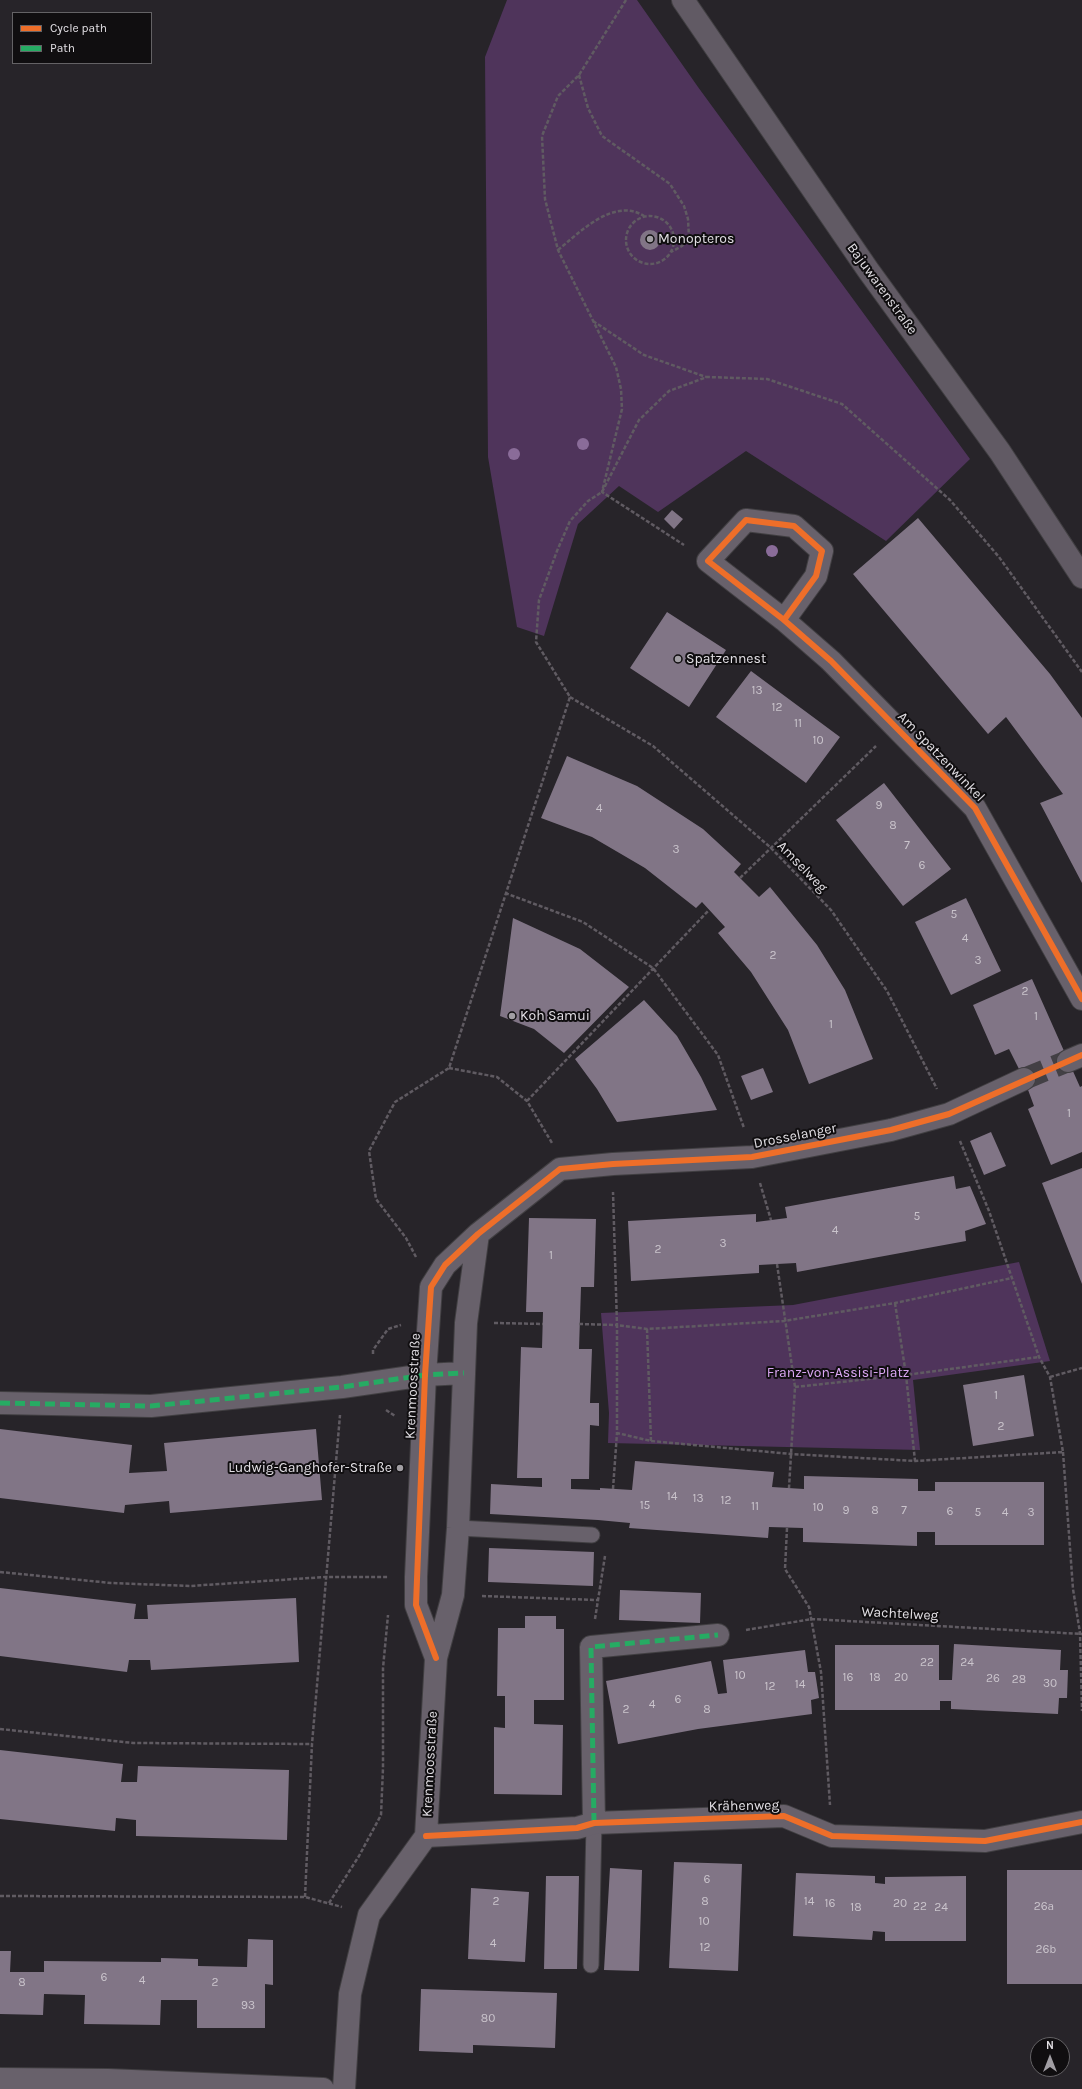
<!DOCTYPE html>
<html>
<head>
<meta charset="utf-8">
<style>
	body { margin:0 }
	#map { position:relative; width:1082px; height:2089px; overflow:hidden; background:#272429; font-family:Karla,sans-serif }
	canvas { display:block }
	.legend { position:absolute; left:12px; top:12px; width:140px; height:52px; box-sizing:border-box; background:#100e10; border:1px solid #646265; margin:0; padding:5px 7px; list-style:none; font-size:12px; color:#e2dfe4 }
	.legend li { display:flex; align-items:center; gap:8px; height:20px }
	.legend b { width:20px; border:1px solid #646265 }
	.north { position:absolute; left:1030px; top:2037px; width:40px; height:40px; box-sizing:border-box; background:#100e10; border:1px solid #646265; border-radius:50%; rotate:0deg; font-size:11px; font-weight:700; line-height:16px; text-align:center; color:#e2dfe4 }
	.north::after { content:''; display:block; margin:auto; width:14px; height:18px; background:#a19ea3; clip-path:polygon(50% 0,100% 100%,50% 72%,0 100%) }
</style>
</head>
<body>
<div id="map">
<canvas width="1082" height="2089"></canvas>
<ul class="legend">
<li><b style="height:5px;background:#ee6e29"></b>Cycle path</li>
<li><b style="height:5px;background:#26ab63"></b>Path</li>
</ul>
<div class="north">N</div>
</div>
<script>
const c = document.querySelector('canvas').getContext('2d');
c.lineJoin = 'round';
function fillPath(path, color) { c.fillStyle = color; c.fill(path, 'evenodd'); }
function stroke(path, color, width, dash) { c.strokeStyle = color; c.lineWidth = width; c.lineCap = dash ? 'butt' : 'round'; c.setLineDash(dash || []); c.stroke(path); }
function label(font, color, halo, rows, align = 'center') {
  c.font = font + ' Karla,sans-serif'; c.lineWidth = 4; c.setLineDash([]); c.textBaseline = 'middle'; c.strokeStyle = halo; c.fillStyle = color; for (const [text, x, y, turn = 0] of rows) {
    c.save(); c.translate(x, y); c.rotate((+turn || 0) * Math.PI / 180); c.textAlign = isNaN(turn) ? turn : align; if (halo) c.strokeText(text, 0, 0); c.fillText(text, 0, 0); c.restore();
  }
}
const green = new Path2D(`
	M507 0H637L698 87 970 459 886 541 746 451 658 512 619 486 578 524 544 636 517 627 488 457 485 57Z
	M1019 1262 1050 1361 913 1380 920 1450 608 1443 609 1413 601 1313 793 1305Z`);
const building = new Path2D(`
	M640 240a10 10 0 1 1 20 0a10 10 0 1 1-20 0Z
	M672 510 683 519 674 529 664 519Z
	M918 518 1050 674 1082 718V883L1040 803 1063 794 1006 717 988 734 853 574Z
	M667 612 726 650 689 707 630 668Z
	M751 671 840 737 806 783 716 717Z
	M567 756 637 786 703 829 741 864 734 872 759 897 770 887 817 945 845 990 873 1059 809 1084 788 1030 751 972 718 933 725 927 702 902 696 908 645 868 592 837 541 818Z
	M884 783 951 869 903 906 836 820Z
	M966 898 1001 971 951 995 915 922Z
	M513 918 580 949 629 987 564 1053 534 1029 500 1016Z
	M1032 979 1080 1087 1082 1086V1152L1051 1165 1028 1109 1034 1106 1024 1079 1009 1049 995 1055 973 1005Z
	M644 1000 677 1036 701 1077 717 1110 617 1122 597 1089 575 1059Z
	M763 1068 773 1092 751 1100 741 1076Z
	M991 1132 1006 1166 984 1175 970 1141Z
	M1082 1168V1284L1042 1183Z
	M954 1176 956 1189 970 1186 986 1224 965 1231 966 1241 797 1272 796 1263 759 1265V1273L631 1281 628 1221 756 1214V1222L787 1218 785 1207Z
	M529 1218 596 1219 594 1287H581L579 1349H592L590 1403H599V1426L590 1425 589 1479H571V1489L600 1490V1488L632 1490 635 1461 774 1472 772 1487 804 1489V1476L918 1479V1491H935V1482H1044V1545H935V1532H917V1546L803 1542V1528L769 1527 768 1538 629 1528 630 1523 598 1520 490 1514 491 1484 542 1487V1478H517L521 1347 542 1348 543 1312H526Z
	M1024 1375 1034 1436 973 1446 963 1385Z
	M0 1429 132 1445 129 1473 167 1471 164 1443 316 1429 322 1500 170 1513 169 1501 125 1505 124 1513 0 1498Z
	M489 1548 594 1552 593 1586 488 1582Z
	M0 1588 136 1604 134 1619H148L147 1605 296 1598 299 1662 151 1670 150 1660H129L127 1672 0 1656Z
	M620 1590 701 1593 700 1623 619 1620Z
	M525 1616H556V1629H564V1700H534V1724L563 1725 562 1795 494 1794V1727L505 1728V1696H497L498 1628H525Z
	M954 1644 1061 1650 1060 1670H1068L1067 1698H1059L1058 1714 951 1709V1701H940V1710H835V1645H939V1680H952Z
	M805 1650 808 1672H815L819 1698 811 1700 812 1714 698 1729 618 1744 606 1681 711 1661 718 1694 727 1693 723 1660Z
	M0 1750 123 1764 121 1782H137L138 1766 289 1770 287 1840 136 1836V1820L116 1818 115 1831 0 1819Z
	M674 1862 742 1864 738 1971 669 1968Z
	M610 1868 642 1870 639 1971 604 1970Z
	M1007 1870H1082V1984H1007Z
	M796 1873 875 1876V1883L885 1884V1877L966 1876V1941H885V1932L873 1931 872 1940 793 1936Z
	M546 1876H579L577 1969H544Z
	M471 1888 529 1892 525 1962 468 1959Z
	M248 1939 273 1940V1985L265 1984V2028H197V2000H161L160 2025 84 2024 85 1995 44 1994 43 2015 0 2014V1951H11L10 1972H44V1961L161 1962V1958L198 1959V1966L247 1967Z
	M421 1989 557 1993 555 2048 473 2045V2053L419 2051Z`);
const streetTunnel = new Path2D(`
	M1024 1079 1068 1061`);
const path = new Path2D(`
	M626 0 579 75 558 96 542 136 545 199 558 250 616 367 621 389 622 409 602 492 684 545
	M579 75 588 108 602 136 670 184 684 206 688 219 689 238 682 246 671 252
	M626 240a24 24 0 1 1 48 0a24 24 0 1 1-48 0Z
	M558 250C580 232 614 197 644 216
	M593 321 644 355 706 377
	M570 697 653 746 770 847 831 910 887 991 937 1089
	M740 878 876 746
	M505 893 583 922 653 968 718 1055 744 1128
	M449 1068 497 1077 527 1101 552 1143
	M527 1101 709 910
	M960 1141 989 1211 1039 1357 1050 1377 1063 1452 915 1461 791 1454 651 1441 617 1433V1325L647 1329 784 1321 895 1303 1012 1278
	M760 1183 771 1220
	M416 1257 406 1238 376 1199 369 1151 395 1102 449 1068 570 697 536 642 539 600 557 551 570 521 588 501 602 492 639 420 669 391 707 377 767 379 842 404 950 500 999 557 1082 672
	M777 1264 795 1387 789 1488
	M895 1303 906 1375 915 1461
	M494 1323 543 1324
	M579 1324 617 1325 613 1192
	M647 1329 651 1441
	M373 1354V1350L388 1329 401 1325
	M1050 1377 1082 1368
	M795 1387 906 1375 1039 1357
	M386 1410 395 1416
	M1063 1452 1073 1589 1080 1633 1082 1711
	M613 1489 617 1433
	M787 1528 785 1569 809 1607 821 1672 830 1805
	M0 1572 111 1583 190 1586 325 1577H389
	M482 1596 597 1600
	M595 1619 605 1556
	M746 1630 812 1619 1082 1634
	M0 1729 133 1743 312 1744
	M0 1896 305 1897 342 1907
	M305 1897 312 1744 340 1415
	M329 1903 359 1856 381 1815 383 1768V1668L388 1615`);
const lane = new Path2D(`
	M458 1528 592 1535
	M591 1965 594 1823`);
const street = new Path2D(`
	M784 620 816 576 822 551 794 526 746 520 708 561 784 620 831 661 975 808 1082 999
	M1068 1061 1082 1055
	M0 1403 151 1406 342 1387 425 1375 464 1373
	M436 1658 416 1605V1577L425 1375 431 1287 445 1265 478 1234 560 1169 613 1164 752 1157 891 1130 949 1114 1024 1079
	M594 1823 591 1647 718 1635
	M426 1836 577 1828 594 1823 784 1816 832 1836 985 1841 1082 1822
	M0 2079 108 2080 323 2089
	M344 2089 350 1994 369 1915 426 1836 436 1658 453 1595 458 1528 466 1323 478 1234`);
const secondary = new Path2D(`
	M683 0 868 270 1000 452 1082 577`);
const quiet = new Path2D(`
	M0 1403 151 1406 342 1387 425 1375 464 1373
	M594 1823 591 1647 718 1635`);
const cycleway = new Path2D(`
	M784 620 816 576 822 551 794 526 746 520 708 561 784 620 831 661 975 808 1082 999
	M436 1658 416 1605 425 1375 431 1287 445 1265 478 1234 560 1169 613 1164 752 1157 891 1130 949 1114 1082 1055
	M426 1836 577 1828 594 1823 784 1816 832 1836 985 1841 1082 1822`);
const trees = [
	[583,444],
	[514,454],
	[772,551]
];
const markers = [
	[650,239,4,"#a19ea3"],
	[678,659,4,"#a19ea3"],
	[512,1016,4,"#a19ea3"],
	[400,1468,4,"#a19ea3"]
];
const numberNames = [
	["13",757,691],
	["12",777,708],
	["11",798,724],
	["10",818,741],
	["9",879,806],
	["4",599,809],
	["8",893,826],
	["7",907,846],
	["3",676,850],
	["6",922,866],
	["5",954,915],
	["4",965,939],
	["2",773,956],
	["3",978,961],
	["2",1025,992],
	["1",1036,1017],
	["1",831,1025],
	["1",1069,1114],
	["5",917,1217],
	["4",835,1231],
	["3",723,1244],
	["2",658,1250],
	["1",551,1256],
	["1",996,1396],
	["2",1001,1427],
	["14",672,1497],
	["13",698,1499],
	["12",726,1501],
	["15",645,1506],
	["11",755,1507],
	["10",818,1508],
	["9",846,1511],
	["8",875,1511],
	["7",904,1511],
	["6",950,1512],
	["5",978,1513],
	["4",1005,1513],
	["3",1031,1513],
	["22",927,1663],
	["24",967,1663],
	["10",740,1676],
	["16",848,1678],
	["18",875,1678],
	["20",901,1678],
	["26",993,1679],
	["28",1019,1680],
	["30",1050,1684],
	["14",800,1685],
	["12",770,1687],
	["6",678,1700],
	["4",652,1705],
	["2",626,1710],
	["8",707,1710],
	["6",707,1880],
	["2",496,1902],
	["8",705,1902],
	["14",809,1902],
	["16",830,1904],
	["20",900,1904],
	["22",920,1907],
	["26a",1044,1907],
	["18",856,1908],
	["24",941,1908],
	["10",704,1922],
	["4",493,1944],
	["12",705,1948],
	["26b",1046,1950],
	["6",104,1978],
	["4",142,1981],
	["8",22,1983],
	["2",215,1983],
	["93",248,2006],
	["80",488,2019]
];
const poiNames = [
	["Monopteros",658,239],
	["Spatzennest",686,659],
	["Koh Samui",520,1016],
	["Ludwig-Ganghofer-Straße",392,1468,"right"]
];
const streetNames = [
	["Bajuwarenstraße",882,289,54],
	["Am Spatzenwinkel",941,757,46],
	["Amselweg",802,867,46],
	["Drosselanger",795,1136,-11],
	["Krenmoosstraße",413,1386,-87],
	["Wachtelweg",900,1614,3],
	["Krenmoosstraße",430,1764,-87],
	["Krähenweg",744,1806,-1]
];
const parkNames = [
	["Franz-von-Assisi-Platz",838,1373]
];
fillPath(green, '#4f345b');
fillPath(building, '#817586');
stroke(streetTunnel, '#434045', 22, [22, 11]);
stroke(lane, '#413f42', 17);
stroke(street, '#413f42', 24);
stroke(secondary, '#413f42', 24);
stroke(path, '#605b62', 2.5, [4, 2]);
stroke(lane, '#68616b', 15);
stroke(street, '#68616b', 22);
stroke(secondary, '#615a64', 22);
stroke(quiet, '#26ab63', 5, [10, 5]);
stroke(cycleway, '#ee6e29', 6);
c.fillStyle = '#8a6c99';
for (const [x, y] of trees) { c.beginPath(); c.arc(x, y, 6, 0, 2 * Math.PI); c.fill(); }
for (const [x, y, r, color] of markers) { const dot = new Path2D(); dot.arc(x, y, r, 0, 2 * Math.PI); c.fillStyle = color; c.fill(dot); stroke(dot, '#100e10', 1.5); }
label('12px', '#cac4cc', null, numberNames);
label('14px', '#e2dfe4', '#100e10', poiNames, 'left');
label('14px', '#e2dfe4', '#100e10', streetNames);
label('14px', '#dba7f4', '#100e10', parkNames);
</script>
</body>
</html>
